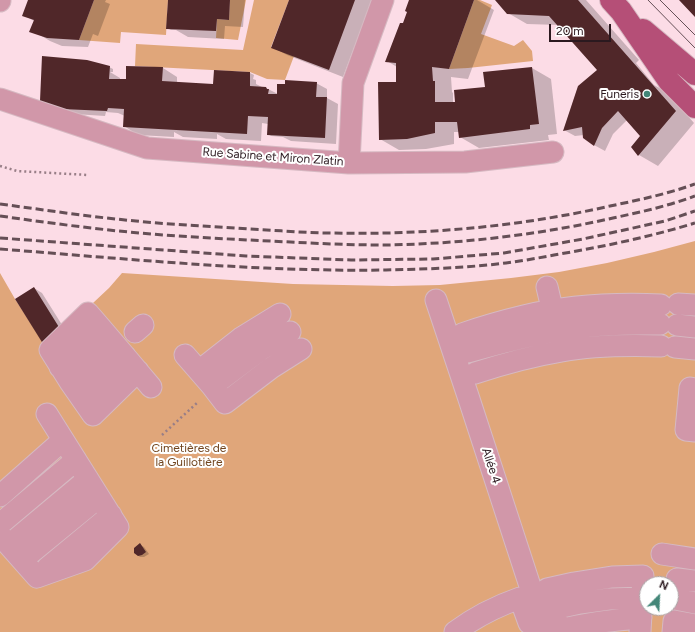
<!DOCTYPE html>
<html>
<head>
<meta charset="utf-8">
<style>
	body { margin:0 }
	#map { position:relative; width:695px; height:632px; overflow:hidden; background:#fcdce6; font-family:Figtree,sans-serif }
	canvas { display:block }
	.north { position:absolute; left:639px; top:576px; width:40px; height:40px; box-sizing:border-box; background:#fff; border:1px solid #aaa3a5; border-radius:50%; rotate:24deg; font-size:11px; font-weight:700; line-height:16px; text-align:center; color:#2b191f }
	.north::after { content:''; display:block; margin:auto; width:14px; height:18px; background:#438678; clip-path:polygon(50% 0,100% 100%,50% 72%,0 100%) }
	.scale { position:absolute; left:549px; top:24px; width:62px; height:18px; box-sizing:border-box; border:2px solid #2b191f; border-top:0; padding-left:5px; font-size:12px; line-height:14px; white-space:nowrap; color:#2b191f; -webkit-text-stroke:3px #fff; paint-order:stroke }
</style>
</head>
<body>
<div id="map">
<canvas width="695" height="632"></canvas>
<div class="north">N</div>
<div class="scale">20 m</div>
</div>
<script>
const c = document.querySelector('canvas').getContext('2d');
c.lineJoin = 'round';
function fillPath(path, color) { c.fillStyle = color; c.fill(path, 'evenodd'); }
function stroke(path, color, width, dash) { c.strokeStyle = color; c.lineWidth = width; c.lineCap = dash ? 'butt' : 'round'; c.setLineDash(dash || []); c.stroke(path); }
function label(font, color, halo, rows, align = 'center') {
  c.font = font + ' Figtree,sans-serif'; c.lineWidth = 4; c.setLineDash([]); c.textBaseline = 'middle'; c.strokeStyle = halo; c.fillStyle = color; for (const [text, x, y, turn = 0] of rows) {
    c.save(); c.translate(x, y); c.rotate((+turn || 0) * Math.PI / 180); c.textAlign = isNaN(turn) ? turn : align; if (halo) c.strokeText(text, 0, 0); c.fillText(text, 0, 0); c.restore();
  }
}
const green = new Path2D(`
	M94 0H168L166 35 121 32 120 43 79 40Z
	M230 0H246L238 40 216 38 217 19 229 20Z
	M254 0H289L271 47 294 56 285 80 267 79 250 72 135 66 136 44 243 50Z
	M474 0H480L492 5 481 34 514 46 523 40 532 51 533 61 468 68 449 69Z
	M695 241V632H0V273L15 299 46 347 109 288 122 273 293 284 393 286 440 285 511 278 559 272 607 263 654 252ZM647 584H671V608H647Z`);
const shadow = new Path2D(`
	M29 0H106L105 2 110 4 98 36 93 34 88 47 62 46 50 41 40 35 34 21 24 15Z
	M169 0H245L243 27 225 26 224 39 188 37 176 30H171L167 28Z
	M290 0H372L343 77 287 55 272 47Z
	M410 0H477L494 10 468 79 451 77 452 92 453 93V103L456 102 486 88 532 68 551 79 557 134 548 135 549 140 479 148 460 137 459 132H454V144L426 149 399 150 380 139 397 83V67L387 61 403 24 408 12Z
	M496 0H586L639 60 636 63 654 85 667 92 694 123 658 166 639 155 632 147 641 136 627 120 613 134 605 151 594 145 584 135 575 136 564 130 598 70 559 25 527 24 508 13Z
	M109 67 113 69V72H110L120 78V80H127L163 68 177 77V83L214 85V71L250 73 254 75 253 79 256 80V84L262 87 266 88 278 94 316 83 327 89V98L338 104 336 144 291 141 283 137 271 136 268 134V124L262 123 261 141 226 139 217 134V139L183 137 174 132V137L138 135 124 126 125 116 118 113 106 112 105 116 74 114 52 107 41 100Z
	M34 288 42 293 69 336 17 300Z
	M140 545 144 547 149 554 144 557H140L136 554Z`);
const building = new Path2D(`
	M28 0H94L79 40 47 38 29 32 34 20 22 16Z
	M168 0H230L229 20 217 19 216 31 166 29Z
	M289 0H355L329 70 271 48Z
	M409 0H474L449 69 432 67 433 81H435V102H455L454 90 485 87 483 72 532 67 539 124 530 125V129L459 138 457 122H435V133L407 139 379 140 378 82H396V63L385 62 400 23H403L407 12 405 11Z
	M495 0H578L676 111 638 156 631 147 640 136 618 111 602 128 594 146 583 138 582 127 563 131 578 86 597 70 549 16 507 14Z
	M679 0H695V17Z
	M42 56 87 60 110 66 109 79H126V66L163 67 162 81 213 84 214 70 250 72V86L266 87 267 89H269L268 94H277V84H285V80L317 82 316 97H327L325 138 267 135 268 117 248 116 247 134 123 127 124 109 108 108 107 111 62 109 40 101Z
	M34 287 62 332 45 347 15 299Z
	M140 543 146 552 142 555 138 556 134 553V548Z`);
const path = new Path2D(`
	M0 166 17 171 88 175
	M162 435 197 403`);
const minor = new Path2D(`
	M0 1V0
	M0 99 147 148 349 163 465 162 553 152
	M349 163 353 83 383 0
	M547 287 556 325
	M436 300 468 396 545 632
	M678 304 695 305
	M677 325 695 327
	M135 332 143 325
	M462 334C482 327 503 321 524 316 569 305 615 303 661 305
	M113 342 70 382 50 350 88 313C109 337 130 362 151 387
	M675 347 695 349
	M468 352C506 341 544 331 583 327 609 323 635 324 660 324
	M185 355 199 371 241 338 280 314
	M60 367 101 328
	M199 371 212 386 260 350 290 332
	M475 373C503 364 532 356 562 351 594 345 628 345 661 346
	M70 382 93 415 138 371
	M212 386 225 403 271 368 301 349
	M695 389 690 388 686 430 695 431
	M82 399 125 356
	M0 496 63 440
	M0 524 76 460
	M0 535 37 577 85 560 118 527 47 414
	M9 545 88 479
	M662 554 695 559
	M22 560 99 497
	M47 568 111 515
	M695 581 677 579 675 599 695 603
	M553 609 580 603 609 599 642 598
	M559 630C587 623 613 620 641 618
	M455 632C475 617 497 606 520 598L529 623
	M560 632 547 589 574 583 612 577 643 576 640 632
	M673 632 674 621 695 625`);
const major = new Path2D(`
	M611 0 621 11 669 81 695 107
	M643 30 695 74`);
const tram = new Path2D(`
	M648 0 695 48
	M660 0 695 35`);
const rail = new Path2D(`
	M0 204C45 210 91 217 136 221 174 225 211 226 249 229 276 230 303 233 330 233 424 235 518 227 610 206 639 200 667 194 695 184
	M0 216C43 222 86 228 129 232 169 236 209 238 249 240 293 242 338 245 383 245 460 244 538 235 613 218 641 212 668 206 695 196
	M0 238 246 256 351 260 433 259 504 253 583 239 665 221 695 211
	M0 249C129 259 257 272 386 270 426 269 466 268 506 263 522 261 538 258 554 255 602 247 649 237 695 223`);
const markers = [
	[647,94,4,"#438678"]
];
const poiNames = [
	["Funeris",639,94]
];
const streetNames = [
	["Rue Sabine et Miron Zlatin",273,157,4],
	["Allée 4",491,466,72]
];
const parkNames = [
	["Cimetières de",189,448],
	["la Guillotière",189,462]
];
fillPath(green, '#e0a67a');
fillPath(shadow, '#0003');
fillPath(building, '#502729');
stroke(minor, '#d6b9c2', 23);
stroke(major, '#d6b9c2', 24);
stroke(path, '#987e87', 2.5, [2, 3]);
stroke(minor, '#d197a9', 21);
stroke(major, '#b54f77', 22);
stroke(tram, '#654f56', 1);
stroke(rail, '#654f56', 3, [8, 4]);
for (const [x, y, r, color] of markers) { const dot = new Path2D(); dot.arc(x, y, r, 0, 2 * Math.PI); c.fillStyle = color; c.fill(dot); stroke(dot, '#fff', 1.5); }
label('12px', '#2b191f', '#fff', poiNames, 'right');
label('12px', '#2b191f', '#fff', streetNames);
label('12px', '#71451f', '#fff', parkNames);
</script>
</body>
</html>
